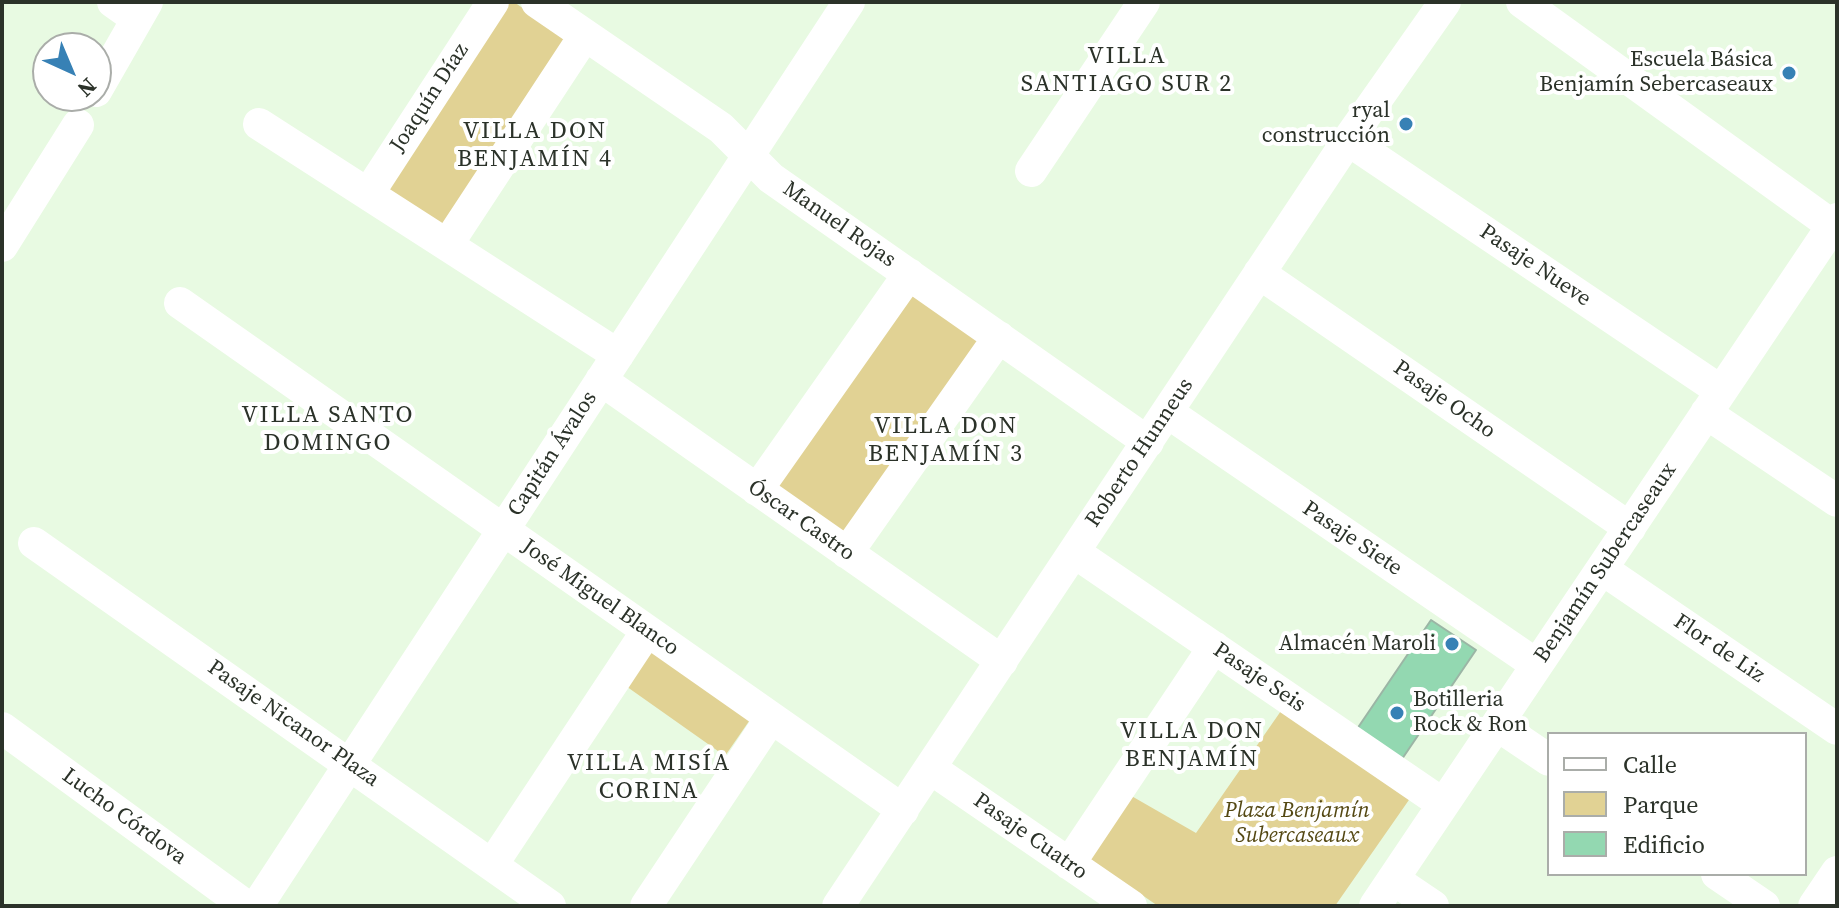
<!DOCTYPE html>
<html>
<head>
<meta charset="utf-8">
<style>
	body { margin:0 }
	#map { position:relative; width:1839px; height:908px; overflow:hidden; background:#e8fae2; font-family:"Source Serif 4",serif }
	canvas { display:block }
	.frame { position:absolute; inset:0; border:4px solid #2b3229; pointer-events:none }
	.legend { position:absolute; left:1547px; top:732px; width:260px; height:144px; box-sizing:border-box; background:#fff; border:2px solid #aaada9; margin:0; padding:10px 14px; list-style:none; font-size:24px; color:#2b3229 }
	.legend li { display:flex; align-items:center; gap:16px; height:40px }
	.legend b { width:40px; border:2px solid #aaada9 }
	.north { position:absolute; left:32px; top:32px; width:80px; height:80px; box-sizing:border-box; background:#fff; border:2px solid #aaada9; border-radius:50%; rotate:136deg; font-size:22px; font-weight:700; line-height:32px; text-align:center; color:#2b3229 }
	.north::after { content:''; display:block; margin:auto; width:28px; height:36px; background:#3781b5; clip-path:polygon(50% 0,100% 100%,50% 72%,0 100%) }
</style>
</head>
<body>
<div id="map">
<canvas width="1839" height="908"></canvas>
<div class="frame"></div>
<ul class="legend">
<li><b style="height:10px;background:#fff"></b>Calle</li>
<li><b style="height:22px;background:#e1d294"></b>Parque</li>
<li><b style="height:22px;background:#93d8b1"></b>Edificio</li>
</ul>
<div class="north">N</div>
</div>
<script>
const c = document.querySelector('canvas').getContext('2d');
c.lineJoin = 'round';
function fillPath(path, color) { c.fillStyle = color; c.fill(path, 'evenodd'); }
function stroke(path, color, width, dash) { c.strokeStyle = color; c.lineWidth = width; c.lineCap = dash ? 'butt' : 'round'; c.setLineDash(dash || []); c.stroke(path); }
function label(font, color, halo, rows, align = 'center') {
  c.font = font + ' "Source Serif 4",serif'; c.lineWidth = 8; c.setLineDash([]); c.textBaseline = 'middle'; c.strokeStyle = halo; c.fillStyle = color; for (const [text, x, y, turn = 0] of rows) {
    c.save(); c.translate(x, y); c.rotate((+turn || 0) * Math.PI / 180); c.textAlign = isNaN(turn) ? turn : align; if (halo) c.strokeText(text, 0, 0); c.fillText(text, 0, 0); c.restore();
  }
}
const green = new Path2D(`
	M498 2H514L567 39 444 233 378 191Z
	M907 288 981 340 846 533 771 482Z
	M653 642 754 714 725 756 623 684Z
	M1283 708 1411 797 1335 906H1158L1084 855 1128 794 1196 833Z`);
const building = new Path2D(`
	M1431 620 1476 650 1402 759 1357 729Z`);
const minor = new Path2D(`
	M113 2 137 19
	M537 2 721 128 771 178 1148 442
	M1522 2 1837 229
	M96 91 147 2
	M259 124 618 355
	M1348 140 1721 391
	M1031 171 1144 2
	M368 194 493 2
	M447 245 585 35
	M2 246 78 125
	M1259 273 1630 528
	M180 303 903 810
	M601 380 1002 661
	M1167 412 1537 665
	M1706 413 1837 501
	M757 490 909 274
	M34 543 550 906
	M1074 552 1443 804
	M847 553 999 337
	M1602 569 1837 729
	M1497 725 1549 760
	M2 728 246 906
	M930 768 1131 906
	M1069 864 1214 647
	M492 865 647 631
	M1717 874 1764 906
	M1393 879 1433 906
	M257 906 849 2
	M646 906 771 718
	M838 906 1348 140 1445 2
	M1375 906 1837 219
	M1814 906 1837 872`);
const markers = [
	[1789,73,8,"#3781b5"],
	[1406,124,8,"#3781b5"],
	[1452,644,8,"#3781b5"],
	[1397,713,8,"#3781b5"]
];
const poiNames = [
	["Escuela Básica",1773,60],
	["Benjamín Sebercaseaux",1773,85],
	["ryal",1390,111],
	["construcción",1390,136],
	["Almacén Maroli",1436,644],
	["Botilleria",1413,700,"left"],
	["Rock & Ron",1413,725,"left"]
];
const streetNames = [
	["Joaquín Díaz",430,98,-57],
	["Manuel Rojas",839,225,35],
	["Pasaje Nueve",1535,266,34],
	["Pasaje Ocho",1444,400,35],
	["Roberto Hunneus",1140,453,-56],
	["Capitán Ávalos",553,454,-57],
	["Óscar Castro",801,521,35],
	["Pasaje Siete",1352,539,34],
	["Benjamín Subercaseaux",1606,563,-56],
	["José Miguel Blanco",600,598,35],
	["Flor de Liz",1719,649,34],
	["Pasaje Seis",1259,678,34],
	["Pasaje Nicanor Plaza",293,724,35],
	["Lucho Córdova",124,817,36],
	["Pasaje Cuatro",1030,837,35]
];
const parkNames = [
	["Plaza Benjamín",1297,811],
	["Subercaseaux",1297,836]
];
const neighbourhoodNames = [
	["VILLA",1127,57],
	["SANTIAGO SUR 2",1127,85],
	["VILLA DON",535,132],
	["BENJAMÍN 4",535,160],
	["VILLA SANTO",328,416],
	["DOMINGO",328,444],
	["VILLA DON",946,427],
	["BENJAMÍN 3",946,455],
	["VILLA DON",1192,732],
	["BENJAMÍN",1192,760],
	["VILLA MISÍA",649,764],
	["CORINA",649,792]
];
fillPath(green, '#e1d294');
fillPath(building, '#93d8b1');
stroke(building, '#9bb5a5', 2);
stroke(minor, '#fff', 32);
for (const [x, y, r, color] of markers) { const dot = new Path2D(); dot.arc(x, y, r, 0, 2 * Math.PI); c.fillStyle = color; c.fill(dot); stroke(dot, '#fff', 3); }
label('22px', '#2b3229', '#fff', poiNames, 'right');
label('22px', '#2b3229', '#fff', streetNames);
label('italic 22px', '#544813', '#fff', parkNames);
c.letterSpacing = '2px';
label('24px', '#2b3229', '#fff', neighbourhoodNames);
c.letterSpacing = '0px';
</script>
</body>
</html>
